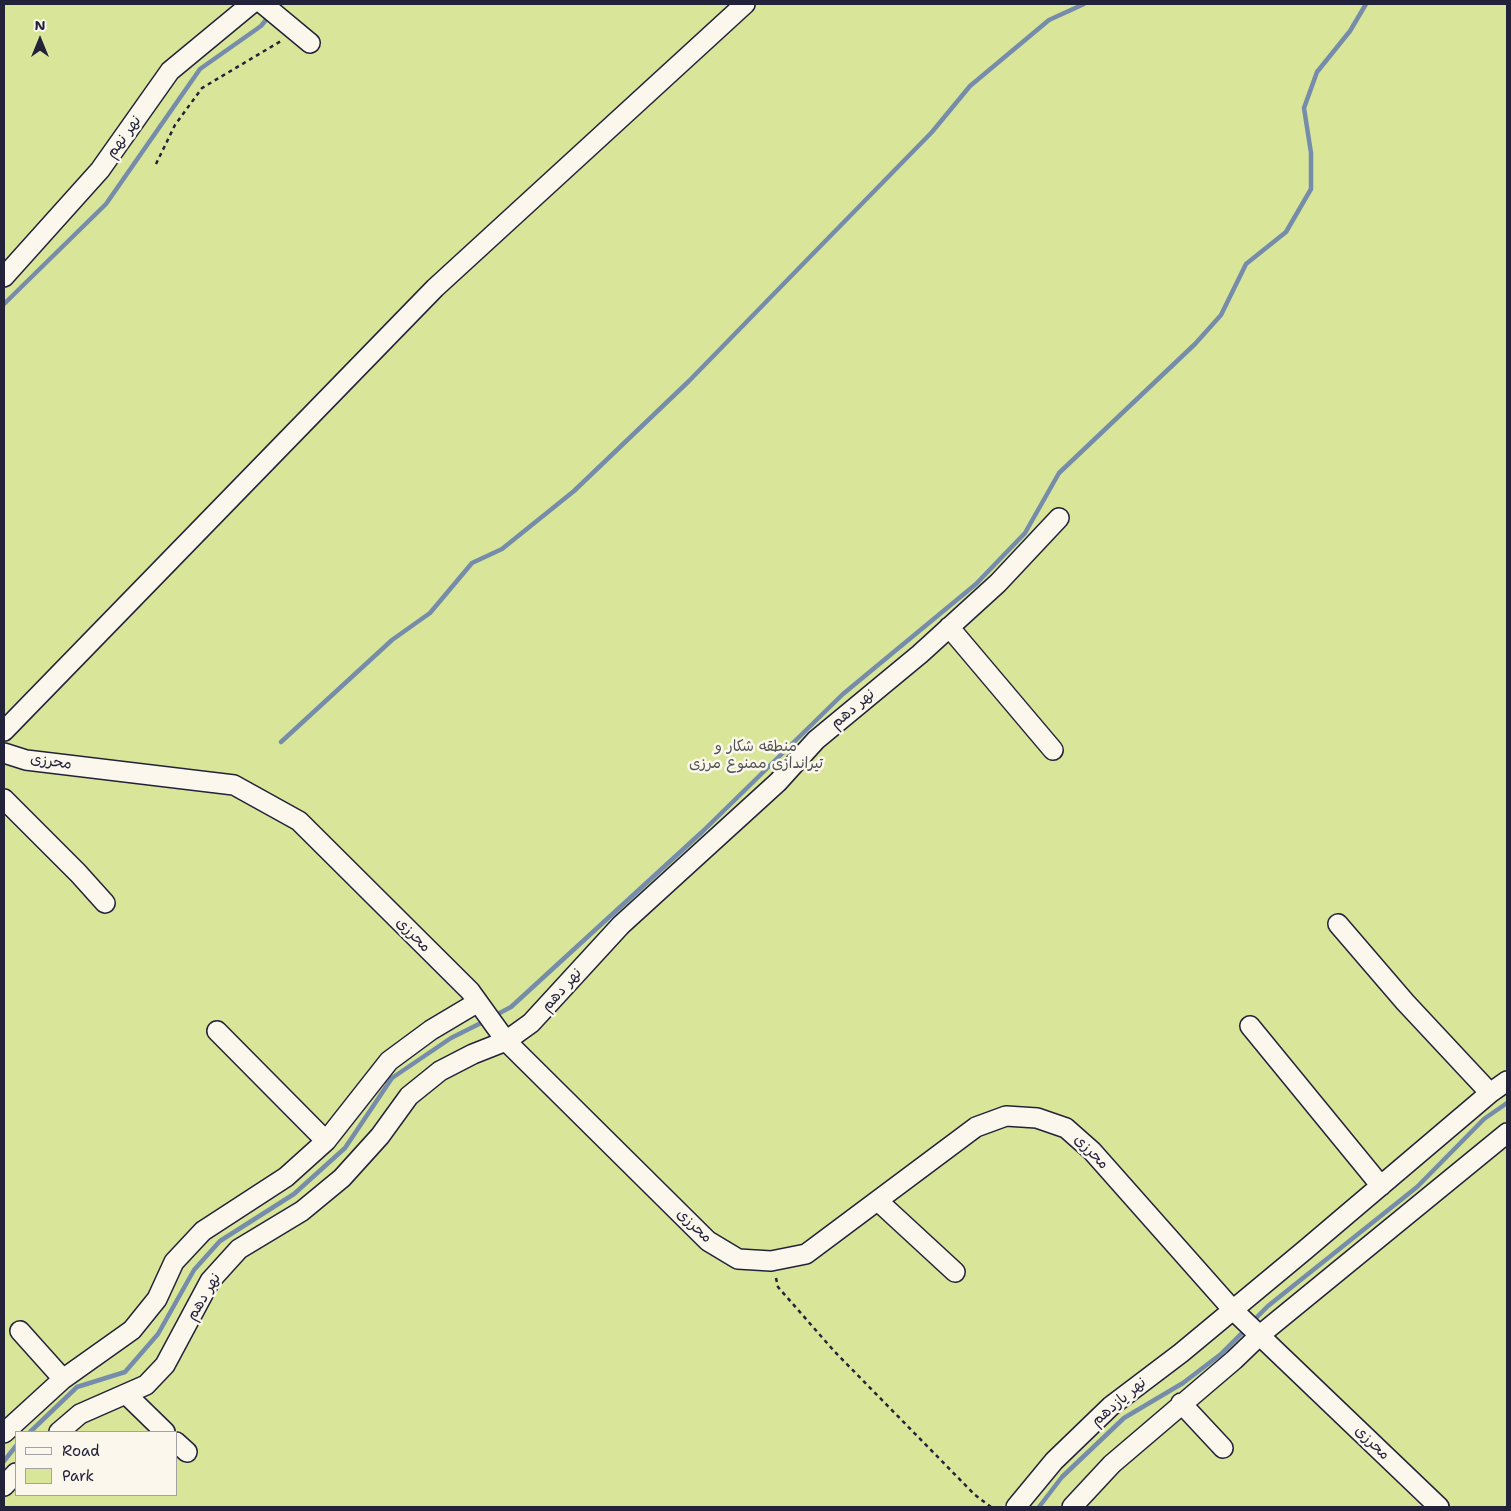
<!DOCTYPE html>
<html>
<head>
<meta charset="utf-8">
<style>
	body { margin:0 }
	#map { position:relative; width:1511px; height:1511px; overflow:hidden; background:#fbf7ec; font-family:"Shantell Sans",sans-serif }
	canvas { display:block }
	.frame { position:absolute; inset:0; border:5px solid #22223b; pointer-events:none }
	.legend { position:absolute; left:15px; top:1431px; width:162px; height:65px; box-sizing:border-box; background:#fbf7ec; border:1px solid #a4a2a5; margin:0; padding:6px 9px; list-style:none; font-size:15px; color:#22223b }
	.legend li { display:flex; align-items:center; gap:10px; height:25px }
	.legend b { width:25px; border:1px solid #a4a2a5 }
	.north { position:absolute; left:15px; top:15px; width:50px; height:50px; -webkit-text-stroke:4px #fbf7ec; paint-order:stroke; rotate:0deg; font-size:14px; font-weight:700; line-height:20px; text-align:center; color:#22223b }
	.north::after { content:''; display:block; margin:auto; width:18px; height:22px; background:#22223b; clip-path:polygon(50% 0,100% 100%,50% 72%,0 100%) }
</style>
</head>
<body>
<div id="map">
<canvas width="1511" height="1511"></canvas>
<div class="frame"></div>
<ul class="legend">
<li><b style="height:6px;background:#fbf7ec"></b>Road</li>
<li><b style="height:14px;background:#d9e598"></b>Park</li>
</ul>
<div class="north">N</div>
</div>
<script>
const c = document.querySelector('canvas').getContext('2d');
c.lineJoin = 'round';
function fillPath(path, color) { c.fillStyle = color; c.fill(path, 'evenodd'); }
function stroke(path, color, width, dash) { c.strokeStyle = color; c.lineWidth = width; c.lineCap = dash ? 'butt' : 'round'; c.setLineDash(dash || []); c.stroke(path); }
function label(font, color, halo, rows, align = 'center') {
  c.font = font + ' "Shantell Sans","Playpen Sans Arabic",sans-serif'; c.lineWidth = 5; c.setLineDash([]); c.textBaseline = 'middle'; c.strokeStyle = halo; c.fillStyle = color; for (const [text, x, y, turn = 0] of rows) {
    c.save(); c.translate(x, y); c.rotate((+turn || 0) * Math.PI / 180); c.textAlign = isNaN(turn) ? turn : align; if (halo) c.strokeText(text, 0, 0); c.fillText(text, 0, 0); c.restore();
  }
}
const green = new Path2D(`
	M4 4H1507V1507H4ZM16 1432H176V1495H16Z`);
const stream = new Path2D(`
	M4 304 106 204 200 69 261 26 270 15
	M281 742 392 640 430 613 472 563 502 549 574 491 689 381 801 266 932 132 970 86 1049 20 1084 4
	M494 1016 511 1007 702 832 843 694 976 584 1025 533 1059 473 1195 344 1221 315 1246 264 1286 232 1311 189V153L1304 108 1317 72 1350 31 1366 4
	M1253 1321 1268 1306 1417 1187 1484 1119 1507 1103
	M30 1432 77 1387 125 1372 158 1334 194 1270 220 1241 294 1194 345 1148 392 1078 451 1038 485 1021
	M4 1461 16 1446
	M1039 1507 1062 1477 1124 1418 1183 1383 1221 1354 1246 1329`);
const path = new Path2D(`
	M156 164 175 125 202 88 281 41
	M776 1278 778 1287 834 1351 975 1495 991 1507`);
const minor = new Path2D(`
	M263 4 310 43
	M4 277 100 170 170 71 251 4
	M949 627 1053 750
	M4 731 435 288 745 4
	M4 753 26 760 234 785 299 821 470 991 506 1041 708 1241 738 1259 771 1261 806 1254 976 1127 1006 1116 1037 1118 1066 1128 1092 1151 1232 1309 1439 1507
	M4 799 78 873 105 903
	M1250 1026 1381 1186
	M217 1031 326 1141
	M1490 1093 1507 1081
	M878 1201 955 1272
	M20 1331 63 1379
	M127 1395 165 1432
	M1181 1403 1223 1448
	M59 1432 80 1414 146 1385 165 1365 210 1281 239 1249 302 1211 342 1178 380 1136 409 1096 440 1071 473 1054 506 1041 531 1023 621 925 778 782 816 740 920 654 998 583 1059 518
	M4 1433 63 1379 132 1330 157 1299 174 1262 203 1231 286 1177 326 1141 389 1061 431 1030 478 1002
	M176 1442 187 1452
	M4 1486 16 1473
	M1016 1507 1054 1461 1111 1406 1181 1353 1305 1250 1490 1093 1405 1002 1338 924
	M1072 1507 1112 1464 1234 1360 1260 1335 1507 1133`);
const streetNames = [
	["نهر نهم",124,137,-54],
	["نهر دهم",853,709,-40],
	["محرزی",51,762,8],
	["محرزی",413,935,45],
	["نهر دهم",562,990,-48],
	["محرزی",1091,1152,45],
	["محرزی",694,1226,43],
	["نهر دهم",204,1297,-59],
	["نهر یازدهم",1119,1402,-40],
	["محرزی",1372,1443,44]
];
const parkNames = [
	["منطقه شکار و",756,747],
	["تیراندازی ممنوع مرزی",756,764]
];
fillPath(green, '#d9e598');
stroke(stream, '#758cab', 4.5);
stroke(minor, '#22223b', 22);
stroke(path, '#22223b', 2.5, [4, 4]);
stroke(minor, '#fbf7ec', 19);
label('15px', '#22223b', '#fbf7ec', streetNames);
label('15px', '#505352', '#fbf7ec', parkNames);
</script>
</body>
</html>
